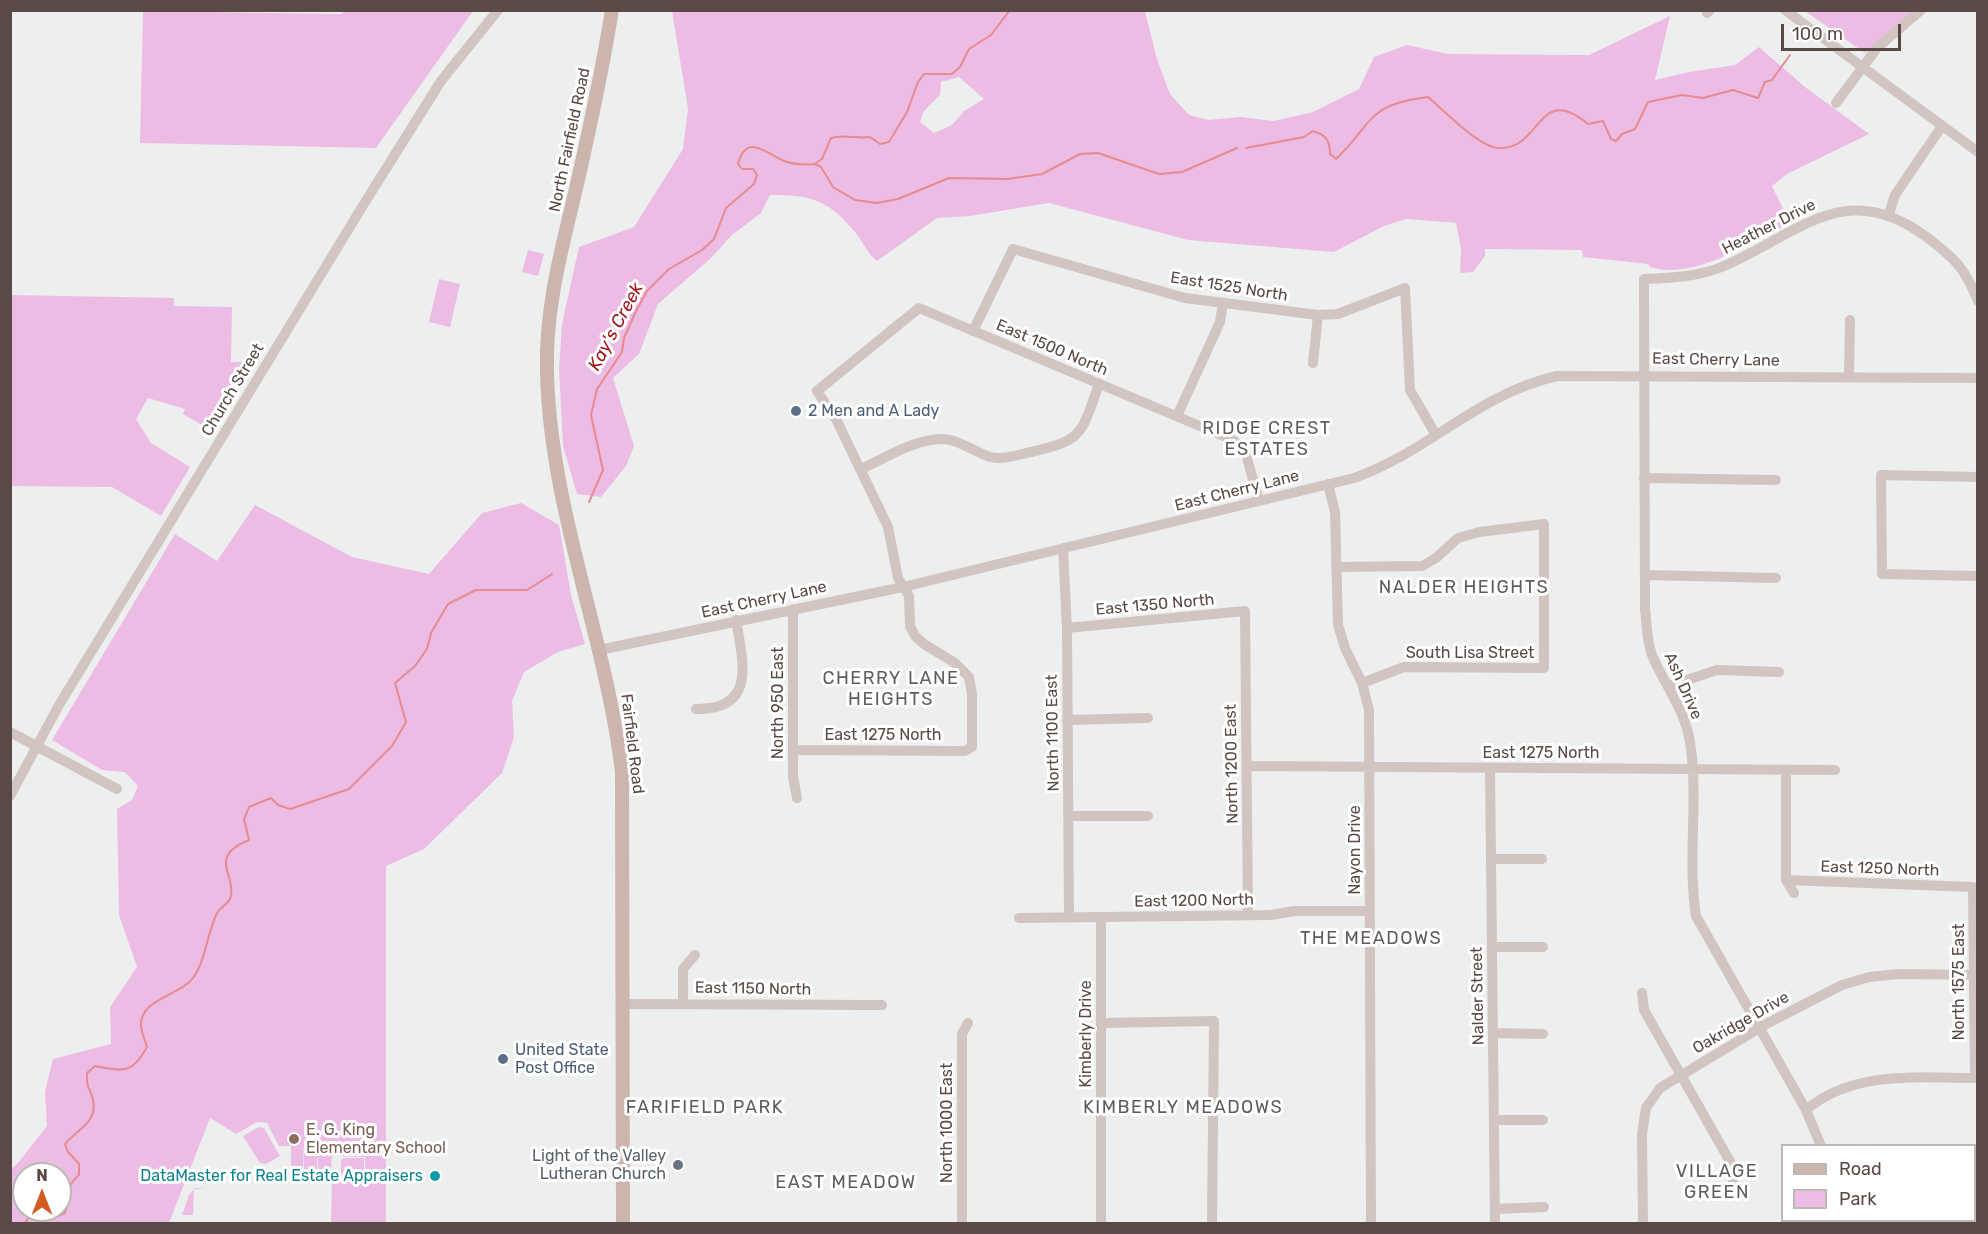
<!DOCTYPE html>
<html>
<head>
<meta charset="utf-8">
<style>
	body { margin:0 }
	#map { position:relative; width:1988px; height:1234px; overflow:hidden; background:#edefef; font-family:Rubik,sans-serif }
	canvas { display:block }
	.frame { position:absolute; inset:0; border:12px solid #594a46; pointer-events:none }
	.legend { position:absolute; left:1781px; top:1144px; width:195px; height:78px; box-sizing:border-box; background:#fff; border:2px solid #bdb7b5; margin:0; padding:8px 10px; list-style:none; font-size:18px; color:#594a46 }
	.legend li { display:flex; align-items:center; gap:12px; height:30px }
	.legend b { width:30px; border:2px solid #bdb7b5 }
	.north { position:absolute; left:12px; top:1162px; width:60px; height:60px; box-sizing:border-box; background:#fff; border:2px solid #bdb7b5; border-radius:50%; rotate:0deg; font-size:16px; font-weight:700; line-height:24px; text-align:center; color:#594a46 }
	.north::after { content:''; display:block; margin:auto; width:21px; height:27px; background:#d45b22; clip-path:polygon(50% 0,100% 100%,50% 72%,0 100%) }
	.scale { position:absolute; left:1781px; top:24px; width:120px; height:27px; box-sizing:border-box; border:3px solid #594a46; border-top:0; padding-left:8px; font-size:18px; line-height:21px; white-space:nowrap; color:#594a46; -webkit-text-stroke:4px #fff; paint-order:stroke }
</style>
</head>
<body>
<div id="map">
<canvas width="1988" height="1234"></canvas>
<div class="frame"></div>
<ul class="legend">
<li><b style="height:8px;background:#cbb5ad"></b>Road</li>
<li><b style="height:16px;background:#ecbce5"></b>Park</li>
</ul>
<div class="north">N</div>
<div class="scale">100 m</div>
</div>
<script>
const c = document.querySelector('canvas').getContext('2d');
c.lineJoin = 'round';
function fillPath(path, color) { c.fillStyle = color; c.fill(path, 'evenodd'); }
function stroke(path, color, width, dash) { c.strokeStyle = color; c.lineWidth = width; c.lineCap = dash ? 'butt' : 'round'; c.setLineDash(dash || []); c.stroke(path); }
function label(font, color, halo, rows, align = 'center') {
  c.font = font + ' Rubik,sans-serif'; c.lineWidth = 6; c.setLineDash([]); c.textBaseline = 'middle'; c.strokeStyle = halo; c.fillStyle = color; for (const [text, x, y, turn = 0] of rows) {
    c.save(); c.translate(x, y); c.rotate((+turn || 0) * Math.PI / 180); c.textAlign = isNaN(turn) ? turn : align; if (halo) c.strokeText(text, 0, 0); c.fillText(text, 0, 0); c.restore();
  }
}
const green = new Path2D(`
	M346 11H473L376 148 140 143 143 11 341 14Z
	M672 11H1145L1157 59 1170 94 1189 115 1209 120 1241 117 1274 121 1313 112 1359 89 1374 57 1407 45 1448 54 1589 55 1670 16 1655 80 1689 72 1735 65 1759 47 1805 87 1869 134 1787 174 1772 186 1790 223C1751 242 1694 281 1650 267L1648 264 1583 257 1582 250 1485 249V256L1473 272 1460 273 1461 249 1456 223 1406 219 1384 226 1334 252 1188 240 1049 203 970 216 937 218 877 261C867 253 863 242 855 232 827 199 811 195 770 195L761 213 732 235 710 259 658 304 639 354 613 378 634 446 626 466 601 497 577 494 563 446 559 369 562 324 579 247 634 227 683 149 688 109ZM959 77 984 99 964 111 952 125 934 133 920 122 924 111 940 95 941 82Z
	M1805 11H1913L1865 53Z
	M528 250 544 254 538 276 522 272Z
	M439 279 460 284 450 327 429 322Z
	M11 295 174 298V306L232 307 231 362H256L214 432 183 414 185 409 148 398 136 419 151 443 190 467 161 516 112 487 11 486Z
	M521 503 559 525 571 595 585 644 558 652 524 672 512 701 514 737 502 773 424 849 386 866V1223H331L332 1180H366L365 1157 332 1156 331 1169H318L317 1146V1169H304V1146L303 1168H291V1146H279L267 1123 257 1122 236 1134 210 1118 169 1223H11V1169L18 1163 47 1126 45 1092 53 1059 111 1044 110 1007 137 967 119 915 117 809 132 800 138 786 125 772 102 770 52 740 175 534 217 561 255 505 352 557 429 574 482 513ZM24 1174H60V1210H24Z
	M259 1127 264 1128 280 1156 266 1164 260 1163 243 1136Z
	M344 1158H364V1178H341V1160Z
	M195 1188H208L194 1189 193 1215H182L189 1195Z`);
const stream = new Path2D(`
	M1246 148 1304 137 1313 131C1326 135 1330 140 1330 154L1336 159C1375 121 1366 105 1428 97 1443 110 1480 148 1499 148 1542 150 1537 82 1588 124L1603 121 1611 139 1616 141 1622 134 1635 129 1648 102 1682 95 1703 98 1733 90 1758 98 1765 82 1772 80 1790 55
	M816 163 822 159 831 138C845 134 856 139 870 137L880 144 889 142 907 112 918 82 924 74H952L960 67 969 49 991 35 1010 10
	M815 164 821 167 833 187 855 200 877 203 898 199 949 178 1008 179 1042 174 1080 154 1098 153 1159 174 1182 172 1237 148
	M589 502 603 470 591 415 597 389 622 352 624 338 636 311 647 291 669 269 702 250 714 239 726 208 754 184 757 175 753 169H742L738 164C746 133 765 152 782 160 793 165 804 165 815 164
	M49 1210 58 1216 65 1213C71 1198 64 1187 79 1175V1164L68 1152 65 1144C78 1129 98 1122 93 1100 90 1087 86 1088 87 1073L95 1066C123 1071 132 1075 147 1047 145 1040 141 1032 141 1025 140 999 181 995 193 978 206 960 207 933 217 913 221 906 229 905 231 896 236 875 207 857 249 840L244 819 249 807 271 798 278 805 290 809 349 789 392 746 406 722 395 683 415 666 427 649 431 633 448 604 476 590H527L552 574
	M24 1224 34 1210`);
const minor = new Path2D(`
	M1785 10 1978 152
	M1707 13 1710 10
	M1836 103 1877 48 1921 10
	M1889 214 1895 195 1942 126
	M973 331 1013 249 1185 298 1318 315 1338 314 1405 288 1410 390 1436 435
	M1313 363 1318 315
	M1849 376 1850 320
	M1177 416 1220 322 1223 303
	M861 469C886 458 914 439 942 439 958 439 975 452 990 457 1003 460 1017 455 1031 452 1084 440 1081 434 1099 384
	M1978 477 1881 475 1882 574 1978 576
	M1644 478 1776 480
	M1328 484 1335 512 1338 625 1345 648 1362 683 1369 710 1371 1224
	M1063 548 1067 628 1069 917
	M1336 567 1422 566 1436 558 1458 538 1479 532 1544 524V668L1404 667 1362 683
	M1645 575 1776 578
	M793 609V777L797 798
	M1067 628 1245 611 1248 915
	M599 650 903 587 1354 478C1429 452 1477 394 1557 376L1978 378
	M1669 686 1717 670 1779 672
	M696 709C757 710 743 662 736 620
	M1067 720 1148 718
	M10 732 117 789
	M793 750 965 751 972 747V694L969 677 955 663 924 644 915 636 910 626 909 596 898 578 888 527 837 421 817 391 919 308 1233 440 1245 451 1259 501
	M1247 766 1835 770
	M1490 768 1495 1224
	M1786 770V880L1794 893
	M10 796 59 705 362 207 441 81 498 10
	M1069 816H1148
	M1491 859H1542
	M1786 880 1973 887 1975 1078C1917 1078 1853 1070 1806 1110
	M1101 917V1224
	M1019 918 1271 915 1294 911H1370
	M1492 947H1543
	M1642 993 1644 1010 1732 1165 1734 1194
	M623 1004 882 1005
	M683 1004V969L695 955
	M1102 1023 1214 1021 1212 1224
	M1493 1033 1543 1034
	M1494 1120H1543
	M1821 1146 1806 1110 1696 916C1687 859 1699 799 1690 742 1685 712 1668 689 1655 662 1647 646 1647 627 1645 609L1644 279C1671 278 1699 277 1724 266 1800 233 1846 176 1928 238 1955 259 1965 268 1978 301
	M1495 1209 1544 1207
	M1826 1220V1224
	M962 1224V1034L968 1023
	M1643 1224 1642 1134 1646 1108 1660 1088 1768 1023 1842 985 1869 977 1899 974 1978 975`);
const major = new Path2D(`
	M612 10C602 72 589 132 575 193 561 251 545 311 547 372 550 509 606 637 622 772L623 1224`);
const markers = [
	[796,411,6,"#5c6f8a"],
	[503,1059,6,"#5c6f8a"],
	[294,1139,6,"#8d6e63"],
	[678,1165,6,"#6b7280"],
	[435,1176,6,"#0f9aa8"]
];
const streetNames = [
	["North Fairfield Road",570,140,-78],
	["Heather Drive",1769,227,-27],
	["East 1525 North",1229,287,9],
	["East 1500 North",1052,348,23],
	["East Cherry Lane",1716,360,1],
	["Church Street",233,390,-59],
	["East Cherry Lane",1237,491,-14],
	["East Cherry Lane",764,600,-12],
	["East 1350 North",1155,605,-5],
	["South Lisa Street",1470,653],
	["Ash Drive",1683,686,66],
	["North 950 East",778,703,-90],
	["North 1100 East",1053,733,-91],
	["East 1275 North",883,735],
	["Fairfield Road",632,744,83],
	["East 1275 North",1541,753],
	["North 1200 East",1232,764,-91],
	["Nayon Drive",1355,850,-90],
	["East 1250 North",1880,869,2],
	["East 1200 North",1194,901,-1],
	["North 1575 East",1959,982,-90],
	["East 1150 North",753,989,1],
	["Nalder Street",1478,996,-91],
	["Oakridge Drive",1741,1023,-30],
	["Kimberly Drive",1086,1034,-90],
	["North 1000 East",947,1123,-90]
];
const serviceNames = [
	["2 Men and A Lady",808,411],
	["United State",515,1050],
	["Post Office",515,1068]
];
const educationNames = [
	["E. G. King",306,1130],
	["Elementary School",306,1148]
];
const worshipNames = [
	["Light of the Valley",666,1156],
	["Lutheran Church",666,1174]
];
const cultureNames = [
	["DataMaster for Real Estate Appraisers",423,1176]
];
const waterNames = [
	["Kay's Creek",616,327,-62]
];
const neighbourhoodNames = [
	["RIDGE CREST",1267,429],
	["ESTATES",1267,450],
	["NALDER HEIGHTS",1464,588],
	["CHERRY LANE",891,679],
	["HEIGHTS",891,700],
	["THE MEADOWS",1371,939],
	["FARIFIELD PARK",705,1108],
	["KIMBERLY MEADOWS",1183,1108],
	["VILLAGE",1717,1172],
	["GREEN",1717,1193],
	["EAST MEADOW",846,1183]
];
fillPath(green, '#ecbce5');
stroke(stream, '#e68b8f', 2);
stroke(minor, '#d1c4c1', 10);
stroke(major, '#cbb5ad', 14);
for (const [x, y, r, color] of markers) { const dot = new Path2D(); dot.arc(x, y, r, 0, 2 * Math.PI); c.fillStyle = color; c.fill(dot); stroke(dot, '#fff', 2); }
label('16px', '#594a46', '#fff', streetNames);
label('16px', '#4e5e75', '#fff', serviceNames, 'left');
label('16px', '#785e54', '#fff', educationNames, 'left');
label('16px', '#5b616d', '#fff', worshipNames, 'right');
label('16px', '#0d838f', '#fff', cultureNames, 'right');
label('italic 18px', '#9e1318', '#fff', waterNames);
c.letterSpacing = '1.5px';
label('18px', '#615c5a', '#fff', neighbourhoodNames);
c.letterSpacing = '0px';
</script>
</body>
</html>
